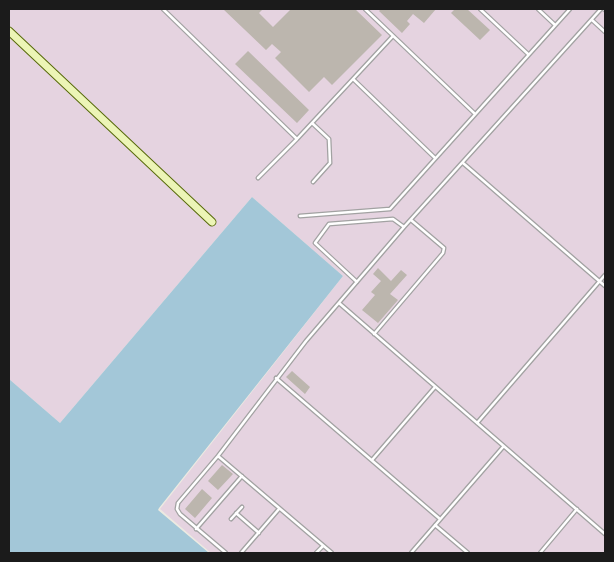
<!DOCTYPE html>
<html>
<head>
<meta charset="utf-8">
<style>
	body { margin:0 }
	#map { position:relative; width:614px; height:562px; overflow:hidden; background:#eceae1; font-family:Commissioner,sans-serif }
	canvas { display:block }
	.frame { position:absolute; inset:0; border:10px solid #1b1b1b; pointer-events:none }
</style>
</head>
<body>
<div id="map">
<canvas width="614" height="562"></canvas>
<div class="frame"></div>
</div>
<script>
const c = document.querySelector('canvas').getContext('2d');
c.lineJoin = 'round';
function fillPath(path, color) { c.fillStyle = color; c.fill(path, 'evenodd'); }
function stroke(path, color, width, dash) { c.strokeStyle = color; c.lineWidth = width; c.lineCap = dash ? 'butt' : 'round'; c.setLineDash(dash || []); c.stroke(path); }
const industrial = new Path2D(`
	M9 9H605V553H211L160 509 343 276 252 197 60 423 9 379Z`);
const water = new Path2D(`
	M252 197 343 276 159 508 158 510 209 553H9V379L60 423Z`);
const building = new Path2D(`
	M223 9H263L259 13 273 27 291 9H355L382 35 332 85 324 77 309 92 275 58 281 52 272 44 266 50Z
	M381 9H436L424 23 413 14 407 21 410 24 402 33 379 11Z
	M455 9H467L490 30 480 40 451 13Z
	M248 51 309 110 297 123 235 64Z
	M378 268 391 281 401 270 407 275 390 294 398 300 378 323 362 310 375 295 371 292 381 281 373 274Z
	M292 371 310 387 305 394 286 377Z
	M222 465 233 474 218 490 208 481Z
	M202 489 212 498 195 518 185 509Z`);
const lane = new Path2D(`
	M163 9 297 139
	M365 9 474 113
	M480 9 528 54
	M538 9 555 25
	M604 9 605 10
	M592 20 605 32
	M353 79 435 158
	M312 123 329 139 330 163 313 182
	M463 163 605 286
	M258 178 297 139 393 36
	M300 216 390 209 570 9
	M357 282 315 243 329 224 393 219 404 227
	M339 303 605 534
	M374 334 443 253 444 248 411 220
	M276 378 440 519
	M477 423 605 275
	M218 456 332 553
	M372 460 435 387
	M236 513 259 533
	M231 519 242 507
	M435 525 468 553
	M196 529 242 476
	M226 553 180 514 177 509 178 503 218 456 306 341 404 227 601 9
	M241 553 279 509
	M316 553 323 546
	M411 553 503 447
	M540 553 577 509`);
const secondary = new Path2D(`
	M9 31 212 222`);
fillPath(industrial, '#e5d3e0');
fillPath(water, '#a3c7d8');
fillPath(building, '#bcb6ae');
stroke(lane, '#a2a2a2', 5);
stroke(secondary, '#576a0a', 9);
stroke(lane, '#fff', 2.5);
stroke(secondary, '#ecf5b6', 7);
</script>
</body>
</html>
